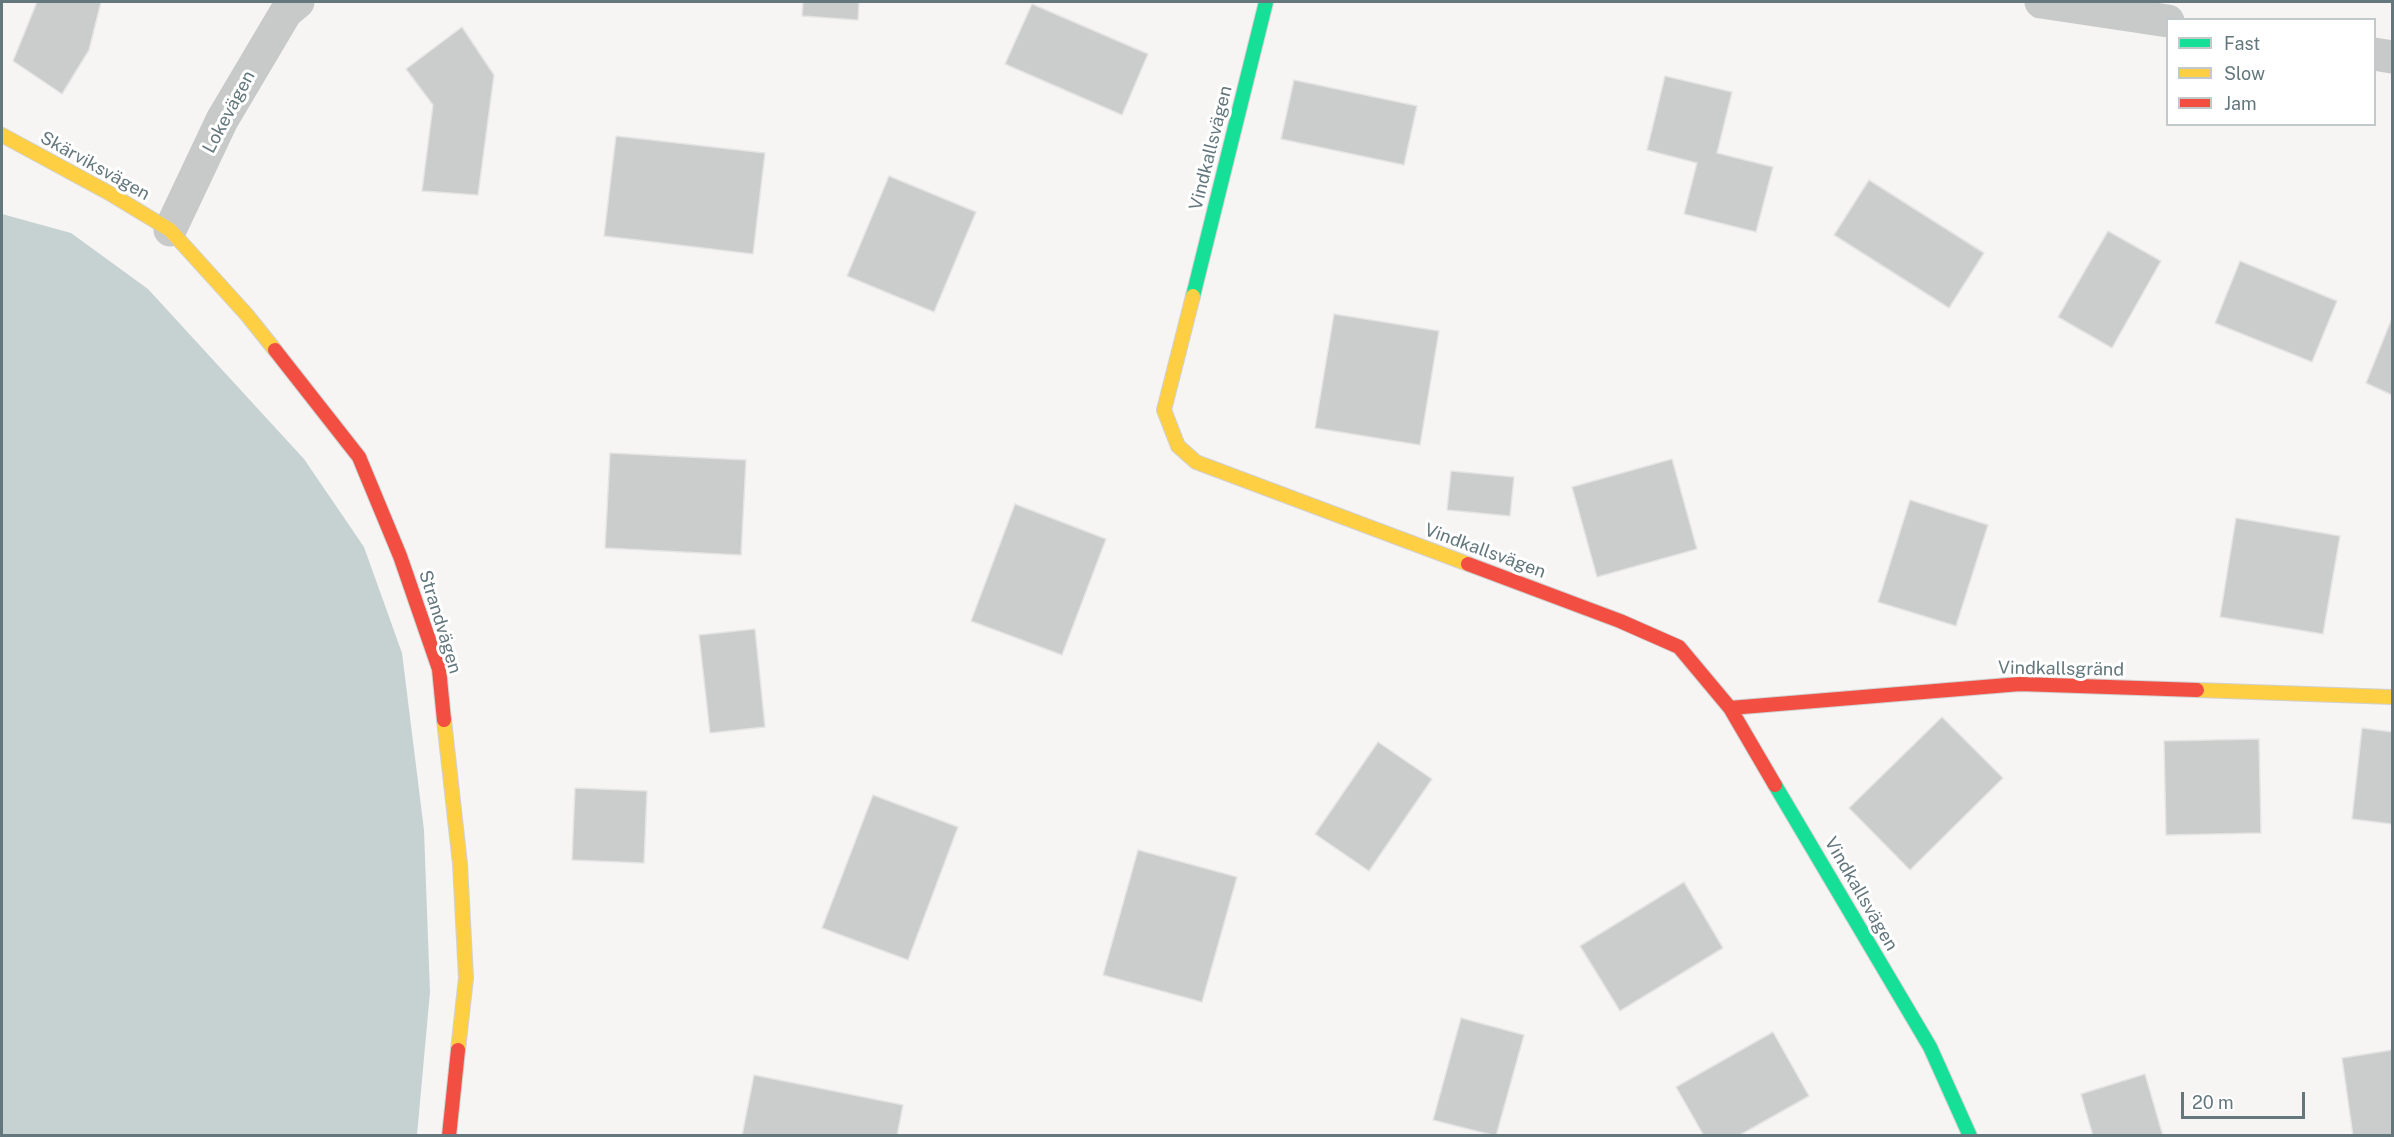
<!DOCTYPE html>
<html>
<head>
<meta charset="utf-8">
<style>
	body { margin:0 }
	#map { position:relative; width:2394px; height:1137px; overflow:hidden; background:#f6f5f4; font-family:"Public Sans",sans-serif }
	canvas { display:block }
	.frame { position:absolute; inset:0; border:3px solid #63777d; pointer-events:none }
	.legend { position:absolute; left:2166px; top:18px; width:210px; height:108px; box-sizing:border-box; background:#fff; border:2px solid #c1c9cb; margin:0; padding:8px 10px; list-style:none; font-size:18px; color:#63777d }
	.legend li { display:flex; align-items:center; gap:12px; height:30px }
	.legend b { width:30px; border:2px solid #c1c9cb }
	.scale { position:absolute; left:2181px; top:1092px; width:124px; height:27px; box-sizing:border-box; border:3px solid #63777d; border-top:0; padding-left:8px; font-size:18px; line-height:21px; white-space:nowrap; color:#63777d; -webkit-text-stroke:4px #fff; paint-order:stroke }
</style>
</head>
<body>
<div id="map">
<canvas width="2394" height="1137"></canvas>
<div class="frame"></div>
<ul class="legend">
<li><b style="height:8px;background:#16e098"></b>Fast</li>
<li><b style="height:8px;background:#ffcf43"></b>Slow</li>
<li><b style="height:8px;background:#f24e42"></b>Jam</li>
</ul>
<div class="scale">20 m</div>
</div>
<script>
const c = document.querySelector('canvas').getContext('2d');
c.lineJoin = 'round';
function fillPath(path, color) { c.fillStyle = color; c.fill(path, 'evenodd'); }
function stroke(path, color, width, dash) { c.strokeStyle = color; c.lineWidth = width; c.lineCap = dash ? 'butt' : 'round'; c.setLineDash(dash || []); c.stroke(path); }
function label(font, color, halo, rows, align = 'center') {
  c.font = font + ' "Public Sans",sans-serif'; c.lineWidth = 6; c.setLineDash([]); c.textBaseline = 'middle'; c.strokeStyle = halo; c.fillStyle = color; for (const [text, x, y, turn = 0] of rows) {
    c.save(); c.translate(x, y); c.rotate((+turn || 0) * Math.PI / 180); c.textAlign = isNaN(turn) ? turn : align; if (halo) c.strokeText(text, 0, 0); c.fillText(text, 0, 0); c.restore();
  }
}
const water = new Path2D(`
	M2 214 71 233 148 289 304 459 364 547 402 653 424 830 430 992 417 1135H2Z`);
const building = new Path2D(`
	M37 2H101L89 50 62 94 13 61Z
	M803 2H859L858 20 802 16Z
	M1032 4 1148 54 1122 115 1005 64Z
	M462 27 494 75 478 195 422 191 433 105 406 69Z
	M1665 76 1732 92 1717 153 1773 167 1756 232 1684 214 1697 163 1647 150Z
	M1294 80 1417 106 1404 165 1281 139Z
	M616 136 765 153 753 254 604 236Z
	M889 176 976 212 934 312 847 276Z
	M1869 180 1984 253 1949 308 1834 235Z
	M2108 231 2161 261 2112 348 2058 317Z
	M2240 261 2337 301 2312 362 2215 323Z
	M1334 314 1439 331 1420 445 1315 428Z
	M2392 318V395L2366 383Z
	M610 453 746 460 741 555 605 548Z
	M1672 459 1697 549 1597 577 1572 487Z
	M1451 471 1514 477 1510 516 1447 510Z
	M1910 500 1988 525 1956 626 1878 602Z
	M1015 504 1106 539 1062 655 971 621Z
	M2236 518 2340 536 2323 634 2220 617Z
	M755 629 765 727 710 733 699 635Z
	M1942 717 2003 778 1910 870 1849 808Z
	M2362 728 2392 732V824L2352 819Z
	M2259 739 2261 833 2166 835 2164 741Z
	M1378 742 1432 779 1369 871 1315 834Z
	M575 788 647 791 644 863 572 860Z
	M873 795 958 827 908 960 822 928Z
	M1138 850 1237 877 1202 1002 1103 975Z
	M1684 882 1723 948 1620 1011 1580 946Z
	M1461 1018 1524 1035 1496 1136 1433 1120Z
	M1773 1032 1809 1096 1738 1136H1704L1676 1087Z
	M2392 1050V1136H2353L2342 1058Z
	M2145 1074 2163 1136H2093L2081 1094Z
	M754 1075 903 1105 897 1136H742Z`);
const street = new Path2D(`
	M2041 2 2168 21
	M2374 54 2392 57
	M170 230 222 120 286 12 298 2`);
const fast = new Path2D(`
	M1193 296 1266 2
	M1775 785 1930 1047 1970 1136`);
const slow = new Path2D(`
	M2 135 109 193 170 230 247 315 275 350
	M1193 296 1164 410 1178 446 1196 462 1468 564
	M2197 690 2392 697
	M444 720 460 864 466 978 458 1050`);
const jam = new Path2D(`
	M275 350 359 457 400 556 439 669 444 720
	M1468 564 1620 621 1679 647 1730 708 1775 785
	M1730 708 2020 684 2197 690
	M449 1136 458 1050`);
const streetNames = [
	["Lokevägen",229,112,-62],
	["Vindkallsvägen",1211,148,-76],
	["Skärviksvägen",95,166,29],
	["Vindkallsvägen",1485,551,20],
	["Strandvägen",440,622,73],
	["Vindkallsgränd",2061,669,1],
	["Vindkallsvägen",1861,894,60]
];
fillPath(water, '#c6d2d2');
fillPath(building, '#cbcccc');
stroke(building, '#e5e4e4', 1.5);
stroke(fast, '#d0d1d1', 16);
stroke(slow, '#d0d1d1', 16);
stroke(jam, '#d0d1d1', 16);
stroke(street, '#c8caca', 33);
stroke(fast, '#16e098', 14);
stroke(slow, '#ffcf43', 14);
stroke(jam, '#f24e42', 14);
label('18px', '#63777d', '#fff', streetNames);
</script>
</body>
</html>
